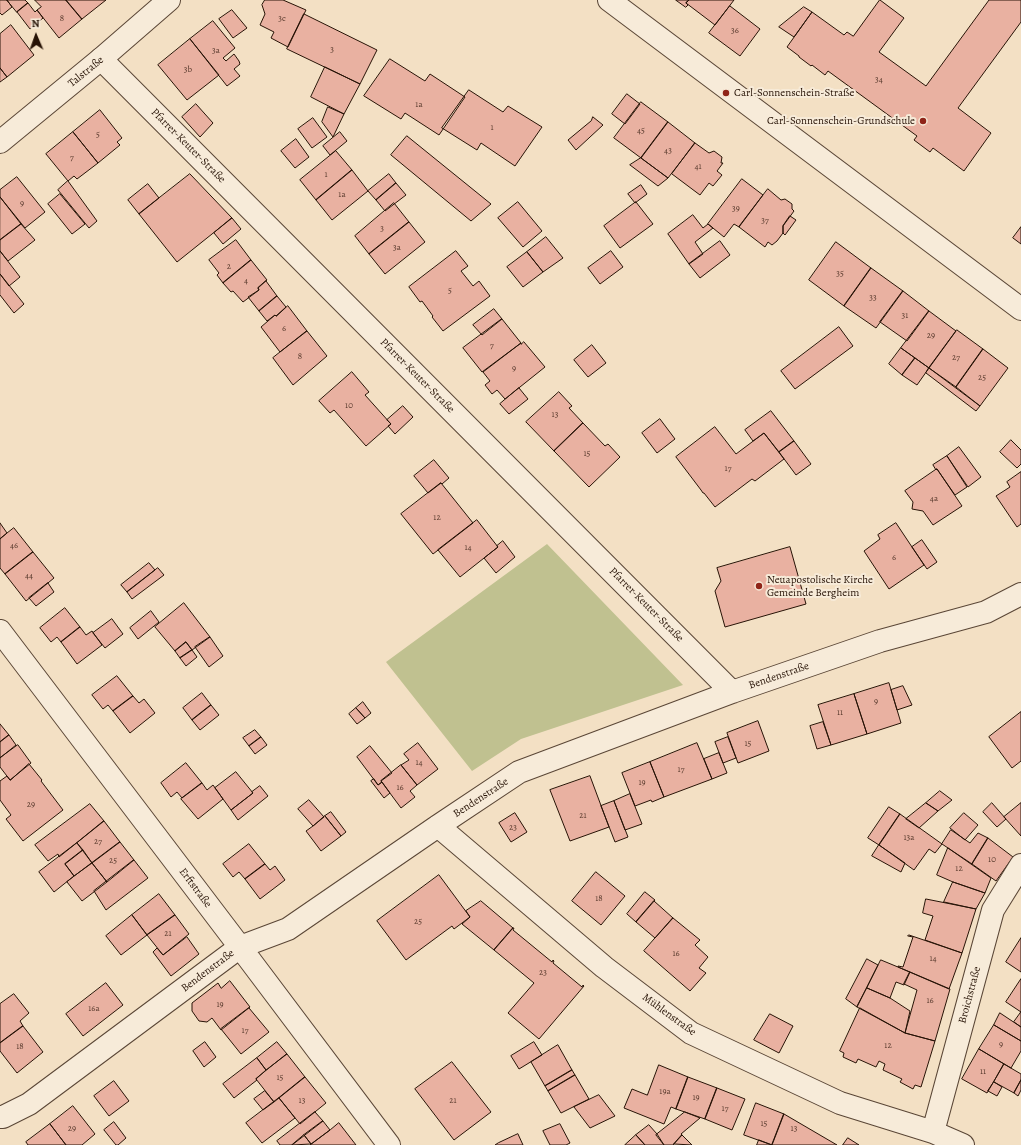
<!DOCTYPE html>
<html>
<head>
<meta charset="utf-8">
<style>
	body { margin:0 }
	#map { position:relative; width:1021px; height:1145px; overflow:hidden; background:#f3e0c4; font-family:Alegreya,serif }
	canvas { display:block }
	.north { position:absolute; left:16px; top:16px; width:40px; height:40px; -webkit-text-stroke:3px #f7ebd9; paint-order:stroke; rotate:358deg; font-size:11px; font-weight:700; line-height:16px; text-align:center; color:#271306 }
	.north::after { content:''; display:block; margin:auto; width:14px; height:18px; background:#271306; clip-path:polygon(50% 0,100% 100%,50% 72%,0 100%) }
</style>
</head>
<body>
<div id="map">
<canvas width="1021" height="1145"></canvas>
<div class="north">N</div>
</div>
<script>
const c = document.querySelector('canvas').getContext('2d');
c.lineJoin = 'round';
function fillPath(path, color) { c.fillStyle = color; c.fill(path, 'evenodd'); }
function stroke(path, color, width, dash) { c.strokeStyle = color; c.lineWidth = width; c.lineCap = dash ? 'butt' : 'round'; c.setLineDash(dash || []); c.stroke(path); }
function label(font, color, halo, rows, align = 'center') {
  c.font = font + ' Alegreya,serif'; c.lineWidth = 4; c.setLineDash([]); c.textBaseline = 'middle'; c.strokeStyle = halo; c.fillStyle = color; for (const [text, x, y, turn = 0] of rows) {
    c.save(); c.translate(x, y); c.rotate((+turn || 0) * Math.PI / 180); c.textAlign = isNaN(turn) ? turn : align; if (halo) c.strokeText(text, 0, 0); c.fillText(text, 0, 0); c.restore();
  }
}
const green = new Path2D(`
	M547 544 683 685 521 739 472 771 386 662Z`);
const building = new Path2D(`
	M0 0H7L12 7 2 15 0 13Z
	M7 0H25L28 3 17 12Z
	M35 0H66L82 19 59 38 37 10 41 7Z
	M66 0H106L82 19Z
	M265 0H283L306 10 288 47 271 38 274 32 260 25 265 14 262 5Z
	M676 0H689L686 3 688 5 686 7Z
	M689 0H734L715 25 686 3Z
	M880 0 904 18 879 52 926 86 989 0H1021V22L958 108 991 133 964 171 933 148 930 152 914 140 917 136 828 71 825 75 812 65 811 66 799 57V56L787 47 812 12 844 35 847 32 853 36Z
	M28 3 35 12 37 10 43 18 30 29 17 12Z
	M730 6 760 29 740 56 709 33Z
	M804 7 812 12 794 37 779 27Z
	M232 10 247 28 233 38 219 19Z
	M304 14 377 50 360 84 287 49Z
	M213 21 235 48 223 58 226 61 234 54 239 61 240 64 234 69 240 76 227 86 190 39Z
	M11 25 34 55 7 77 0 68V34Z
	M190 39 219 75 187 100 158 65Z
	M390 59 425 81 430 74 465 97 439 135 405 113 401 119 364 96Z
	M325 67 360 84 344 114 311 97Z
	M0 68 7 77 0 82Z
	M469 90 503 112 508 106 542 127 515 166 481 143 477 150 442 128Z
	M627 94 640 104 625 124 612 114Z
	M641 102 668 122 641 158 614 138Z
	M196 104 213 123 200 137 182 117Z
	M328 107 344 114 333 137 322 122Z
	M100 110 122 138 117 142 120 145 98 163 73 132Z
	M593 117 603 125 576 150 568 140 591 121Z
	M313 118 327 137 312 148 298 129Z
	M668 122 695 143 668 178 641 158Z
	M73 132 98 163 77 179 74 176 68 181 46 154Z
	M340 132 347 141 330 155 323 146Z
	M407 136 491 204 471 221 391 155Z
	M296 139 309 157 295 168 281 151Z
	M695 143 709 153 714 151 722 157 721 163H723L717 171 722 175 713 186 709 183 700 195 672 174Z
	M336 151 352 170 316 200 300 180Z
	M641 158 668 178 658 186 630 165Z
	M352 170 368 191 332 220 316 200Z
	M190 174 232 218 177 262 139 214Z
	M389 174 396 183 376 200 368 191Z
	M17 177 45 212 25 228 0 197V190Z
	M742 179 763 195 739 227 734 224 724 237 708 224Z
	M68 181 97 221 89 228 58 190Z
	M396 183 406 195 385 211 376 200Z
	M148 184 159 198 139 214 128 200Z
	M641 185 647 194 635 203 628 194Z
	M768 189 781 200 785 199 792 204V209L794 211 783 226V233L777 241 772 245 768 242 765 247 739 227Z
	M60 194 85 224 72 234 48 204Z
	M0 197 21 224 0 240Z
	M518 202 542 231 523 247 498 218Z
	M636 202 653 224 620 248 604 226Z
	M394 203 409 222 369 254 355 236Z
	M693 215 703 228 708 224 713 228 695 242 703 254 689 264 668 234Z
	M790 216 796 220 785 235 783 233V226Z
	M232 218 241 229 223 244 214 233Z
	M409 222 425 242 385 274 369 254Z
	M21 224 35 240 8 261 0 251V240Z
	M1021 227V244L1013 238Z
	M546 237 563 258 543 272 527 252Z
	M236 240 251 260 223 283 217 275 219 273 209 260Z
	M720 241 730 255 700 278 689 264Z
	M836 242 871 268 844 306 809 280Z
	M0 251 20 277 9 286 0 274Z
	M456 251 468 266 461 271 473 286 479 281 490 296 443 331 432 317 433 316 422 301 420 302 409 287Z
	M611 251 623 267 600 284 588 268Z
	M527 252 543 272 523 287 507 267Z
	M251 260 267 280 258 288 259 290 243 302 233 291 231 292 223 283Z
	M871 268 903 291 876 328 844 306Z
	M0 274 24 304 14 313 0 295Z
	M266 281 277 296 259 311 248 297 259 290 258 288Z
	M903 291 929 311 907 341 880 322Z
	M277 296 286 307 276 316 275 315 267 321 259 311Z
	M288 306 307 331 280 352 261 327 275 315 276 316Z
	M494 309 502 319 482 335 473 325Z
	M929 311 956 331 929 368 901 348Z
	M502 319 521 343 482 372 463 348Z
	M839 327 853 346 795 389 781 371Z
	M957 330 983 349 956 387 929 368Z
	M307 331 327 356 293 385 273 358Z
	M524 342 545 367 505 399 497 390 492 394 485 385 490 381 483 372 521 343V344Z
	M592 345 606 363 588 377 574 360Z
	M901 348 915 358 902 375 889 364Z
	M983 349 1008 368 980 406 956 387Z
	M915 358 929 368 917 385 902 375Z
	M929 368 980 406 976 411 926 373Z
	M352 372 369 392 365 395 391 424 366 446 334 410 330 413 319 401Z
	M519 388 528 399 509 414 500 404Z
	M559 392 572 406 569 408 583 423 554 451 526 422Z
	M403 406 413 417 395 434 388 426 391 424 387 420Z
	M771 411 794 441 779 452 764 433 753 441 745 430Z
	M660 419 675 439 657 453 642 433Z
	M583 423 605 446 608 444 620 457 589 487 554 451Z
	M715 427 736 454 764 433 784 459 755 481 752 479 715 507 704 493H703L701 490 676 457Z
	M1011 440 1021 450V464L1017 468 1000 452Z
	M794 441 811 464 796 475 779 452Z
	M959 447 981 477 968 487 947 456Z
	M947 456 967 487 955 495 937 469 936 470 933 465Z
	M434 460 449 478 442 484 441 483 428 493 414 476Z
	M937 469 962 506 933 525 923 511 912 509 913 502 905 491Z
	M1021 472V524L1017 527 996 496 1010 487 1007 482Z
	M441 483 473 523 433 554 401 514Z
	M477 520 498 547 460 577 438 550Z
	M0 523 7 533 0 539Z
	M896 523 924 565 889 589 864 551 880 539 878 535Z
	M14 528 33 552 5 574 0 568V539Z
	M922 540 937 562 927 569 912 547Z
	M503 541 515 557 496 573 484 558 498 547 497 546Z
	M790 547 806 604 725 627 715 591 721 581 717 568Z
	M33 552 54 578 26 601 5 574Z
	M149 563 155 570 127 592 121 585Z
	M158 568 164 575 132 599 127 592Z
	M48 583 54 592 36 606 29 598Z
	M184 603 210 637 192 650 186 642 175 651 155 627Z
	M65 608 80 627 61 642 57 637 51 642 40 628Z
	M151 611 159 622 138 639 130 628Z
	M112 619 123 634 105 648 93 633Z
	M80 627 86 635 92 631 102 645 77 664 61 642Z
	M210 637 223 656 209 667 195 647Z
	M186 642 192 650 180 658 175 651Z
	M192 650 197 657 186 666 180 658Z
	M117 676 133 696 113 711 108 705 103 709 92 695Z
	M889 683 901 723 867 734 854 694Z
	M903 686 912 705 897 710 891 690Z
	M202 693 211 705 192 720 183 708Z
	M854 694 867 734 831 745 818 705Z
	M133 696 139 703 144 699 155 713 130 733 113 711Z
	M363 702 371 713 365 718 356 708Z
	M211 705 219 715 200 730 192 720Z
	M356 708 365 718 357 724 349 714Z
	M1021 712V761L1012 768 989 737Z
	M758 721 769 751 738 763 727 733Z
	M823 722 831 745 817 749 810 726Z
	M0 724 9 735 0 742Z
	M255 730 261 737 249 746 243 738Z
	M9 735 16 745 0 758V742Z
	M261 737 267 745 255 754 249 746Z
	M728 737 736 758 723 763 715 742Z
	M418 743 438 769 417 785 401 765 409 760 404 754Z
	M697 743 712 779 664 797 650 762Z
	M18 745 31 763 10 780 0 767V758Z
	M370 746 392 773 381 781 382 782 378 785 357 757Z
	M719 753 727 773 712 779 704 759Z
	M650 762 664 797 652 802 651 800 635 806 622 773Z
	M186 763 202 783 182 798 177 792 171 797 161 783Z
	M29 764 42 780 41 781 63 810 23 841 6 819 11 815 0 800V781L7 776 10 780Z
	M401 765 417 785 410 791 415 797 401 808 381 781Z
	M236 772 253 793 231 810 215 788Z
	M590 776 609 827 570 841 550 790Z
	M374 779 378 785 382 782 390 793 384 798 371 781Z
	M202 783 207 790 213 785 223 799 198 819 181 799Z
	M260 786 268 796 238 820 231 810 253 793 252 792Z
	M940 791 952 800 938 811 926 803Z
	M630 794 642 824 625 830 614 801Z
	M309 800 324 817 313 826 298 809Z
	M614 801 628 837 615 842 601 806Z
	M926 803 938 811 919 828 906 819Z
	M992 803 1006 819 997 827 983 812Z
	M1021 803V836L1004 817Z
	M90 804 104 821 59 857 58 854 48 861 35 845Z
	M889 807 900 814 879 845 868 838Z
	M331 812 346 832 341 836 325 816Z
	M515 813 527 832 511 842 499 823Z
	M964 813 978 825 965 840 950 828Z
	M900 814 942 844 935 853 929 849 914 870 879 845Z
	M325 816 341 836 321 851 306 831 313 826Z
	M104 821 120 842 92 863 77 843Z
	M951 830 970 843 978 833 988 838 972 864 942 844Z
	M988 838 1013 857 996 881 972 864Z
	M120 842 134 860 107 882 92 863Z
	M77 843 83 850 65 864 74 876 54 892 39 872Z
	M249 844 265 864 245 879 239 872 233 877 223 864Z
	M879 845 905 863 901 872 872 856Z
	M948 848 991 878 985 893 953 882 937 875Z
	M83 850 92 863 74 876 65 864Z
	M134 860 148 878 106 910 94 891Z
	M92 863 107 882 82 901 67 882Z
	M265 864 270 870 275 866 285 880 260 899 245 879Z
	M596 872 625 896 601 925 572 901Z
	M439 875 470 917 454 929 452 926 406 960 377 921Z
	M953 882 985 893 976 909 944 902Z
	M645 892 655 900 636 922 627 914Z
	M159 894 175 915 147 935 132 915Z
	M926 899 976 909 962 953 925 940 933 916 923 913Z
	M481 901 513 928 494 950 462 924 470 917 466 911Z
	M654 901 673 918 655 938 636 922Z
	M132 915 147 935 121 955 106 936Z
	M175 915 189 934 163 955 147 935Z
	M673 918 700 940 695 945 708 957 699 968 706 973 690 991 644 951Z
	M513 928H514L513 930 552 962 553 960 554 961 553 963 582 987 583 985 584 986 539 1039 508 1013 534 983 494 950Z
	M909 935 962 953 949 989 898 967V966L903 967 913 937 908 936Z
	M187 937 199 954 171 976 153 952 157 948 163 955 184 939Z
	M1021 938V972L1006 962Z
	M867 959 878 965 857 1007 846 999Z
	M881 960 910 972 904 985 896 982 890 998 867 988Z
	M910 972 950 989 935 1041 905 1033 917 990 904 984Z
	M1021 979V1012L1006 1002Z
	M230 981 250 1007 221 1030 212 1018 207 1022 199 1021 192 1011V1003L218 983 221 988Z
	M106 983 123 1005 83 1036 66 1014Z
	M867 988 890 998 910 1011 905 1033 857 1007Z
	M14 994 29 1013 20 1021 23 1026 0 1043V1004Z
	M249 1008 269 1032 241 1054 221 1029Z
	M860 1008 905 1033 935 1041 921 1087 915 1085 913 1089 900 1082 902 1079 883 1070 885 1064 879 1061 876 1067 858 1059 856 1063 843 1057 844 1053 840 1051Z
	M1021 1012V1027L1014 1022Z
	M1000 1013 1021 1027V1041L994 1025Z
	M770 1014 793 1026 779 1053 754 1040Z
	M994 1025 1021 1041V1051L1011 1068 979 1049Z
	M23 1026 43 1052 17 1073 0 1051V1043Z
	M205 1042 216 1057 204 1067 193 1051Z
	M277 1042 287 1054 266 1070 257 1058Z
	M534 1042 542 1055 519 1069 511 1056Z
	M558 1045 572 1070 545 1086 531 1062Z
	M979 1049 1004 1064 987 1093 962 1079Z
	M287 1054 305 1077 274 1102 256 1079Z
	M257 1058 266 1070 256 1079 257 1080 234 1098 223 1084Z
	M452 1062 491 1112 454 1140 415 1089Z
	M1004 1064 1021 1074V1080L1014 1093 994 1082Z
	M659 1065 688 1077 676 1109 671 1107 664 1124 624 1108 632 1089 647 1095Z
	M572 1070 575 1075 548 1091 545 1086Z
	M575 1075 589 1099 561 1113 548 1091Z
	M305 1077 326 1103 300 1124 279 1098Z
	M688 1077 717 1088 705 1119 676 1109Z
	M1021 1080V1090L1018 1096 1014 1093Z
	M114 1081 129 1101 109 1116 94 1096Z
	M994 1082 1002 1087 997 1096 988 1091Z
	M717 1088 745 1099 732 1130 705 1119Z
	M265 1091 274 1102 263 1110 254 1099Z
	M599 1095 615 1116 590 1128 574 1107Z
	M279 1098 295 1118 262 1143 246 1123Z
	M756 1103 784 1114 772 1145 744 1135Z
	M73 1106 95 1134 82 1145H66L50 1124Z
	M315 1112 323 1121 292 1145H280L277 1141Z
	M685 1112 700 1118 681 1134 682 1135 673 1145H664L656 1135Z
	M784 1114 837 1145H772Z
	M323 1121 330 1130 311 1144 304 1135Z
	M114 1122 126 1138 118 1145H116L104 1130Z
	M339 1123 356 1145H310L330 1130Z
	M50 1124 66 1145H28L26 1142Z
	M560 1124 570 1143 566 1145H550L543 1131Z
	M649 1125 657 1134 664 1145H645L636 1135Z
	M518 1134 523 1145H495L498 1143Z
	M304 1135 311 1144 292 1145Z
	M636 1135 645 1145H625Z
	M682 1135 692 1145 674 1144Z
	M848 1138 859 1145H843Z
	M759 1140 772 1145H757Z`);
const minor = new Path2D(`
	M101 59 732 692
	M0 631 240 947 389 1145
	M438 826 604 967 691 1033 840 1103 933 1132 963 1145
	M0 1117H3L29 1104 240 947 288 929 438 826 519 772 732 692 880 641 986 612 1021 594
	M933 1132 993 910 1021 865`);
const tertiary = new Path2D(`
	M609 0 1021 309
	M0 142 101 59 169 0`);
const markers = [
	[726,93,4,"#8f2418"],
	[923,121,4,"#8f2418"],
	[759,586,4,"#8f2418"]
];
const numberNames = [
	["8",62,19],
	["3c",282,19],
	["36",735,31],
	["3",332,50],
	["3a",216,51],
	["3b",188,70],
	["34",879,80],
	["1a",419,105],
	["1",492,128],
	["45",641,131],
	["5",98,135],
	["43",668,151],
	["7",72,158],
	["41",698,167],
	["1",326,175],
	["1a",342,195],
	["9",22,204],
	["39",736,209],
	["37",765,221],
	["3",382,229],
	["3a",397,248],
	["2",229,267],
	["35",840,274],
	["4",246,281],
	["5",450,291],
	["33",873,298],
	["31",905,316],
	["6",284,329],
	["29",931,336],
	["7",492,346],
	["8",300,357],
	["27",956,358],
	["9",514,369],
	["25",982,378],
	["10",349,406],
	["13",555,415],
	["15",587,454],
	["17",728,469],
	["4a",934,499],
	["12",437,518],
	["46",14,546],
	["14",468,548],
	["6",894,558],
	["44",29,576],
	["9",876,702],
	["11",840,713],
	["15",748,744],
	["14",419,763],
	["17",681,770],
	["19",642,783],
	["16",400,788],
	["29",31,805],
	["21",583,816],
	["23",513,828],
	["13a",909,838],
	["27",98,842],
	["10",992,860],
	["25",113,861],
	["12",959,869],
	["18",599,899],
	["25",418,922],
	["21",168,934],
	["16",676,954],
	["14",933,959],
	["23",543,973],
	["16",930,1001],
	["19",220,1005],
	["16a",94,1009],
	["17",245,1031],
	["9",1001,1045],
	["12",888,1046],
	["18",20,1047],
	["11",983,1072],
	["15",280,1078],
	["19a",665,1092],
	["19",696,1098],
	["13",302,1101],
	["21",453,1101],
	["17",725,1109],
	["15",764,1124],
	["29",72,1129],
	["13",794,1129]
];
const streetNames = [
	["Talstraße",86,72,-39],
	["Pfarrer-Keuter-Straße",188,146,45],
	["Pfarrer-Keuter-Straße",417,376,45],
	["Pfarrer-Keuter-Straße",646,605,45],
	["Bendenstraße",779,676,-19],
	["Bendenstraße",481,798,-33],
	["Erftstraße",195,888,53],
	["Bendenstraße",208,971,-37],
	["Broichstraße",970,995,-75],
	["Mühlenstraße",669,1015,36]
];
const poiNames = [
	["Carl-Sonnenschein-Straße",734,93],
	["Carl-Sonnenschein-Grundschule",915,121,"right"],
	["Neuapostolische Kirche",767,580],
	["Gemeinde Bergheim",767,593]
];
fillPath(green, '#c0c190');
fillPath(building, '#e9b1a1');
stroke(building, '#271306', 1);
stroke(minor, '#5a4636', 24);
stroke(tertiary, '#5a4636', 24);
stroke(minor, '#f7ebd9', 22);
stroke(tertiary, '#f7ebd9', 22);
for (const [x, y, r, color] of markers) { const dot = new Path2D(); dot.arc(x, y, r, 0, 2 * Math.PI); c.fillStyle = color; c.fill(dot); stroke(dot, '#f7ebd9', 1.5); }
label('9px', '#583a2d', null, numberNames);
label('11px', '#271306', '#f7ebd9', streetNames);
label('11px', '#271306', '#f7ebd9', poiNames, 'left');
</script>
</body>
</html>
